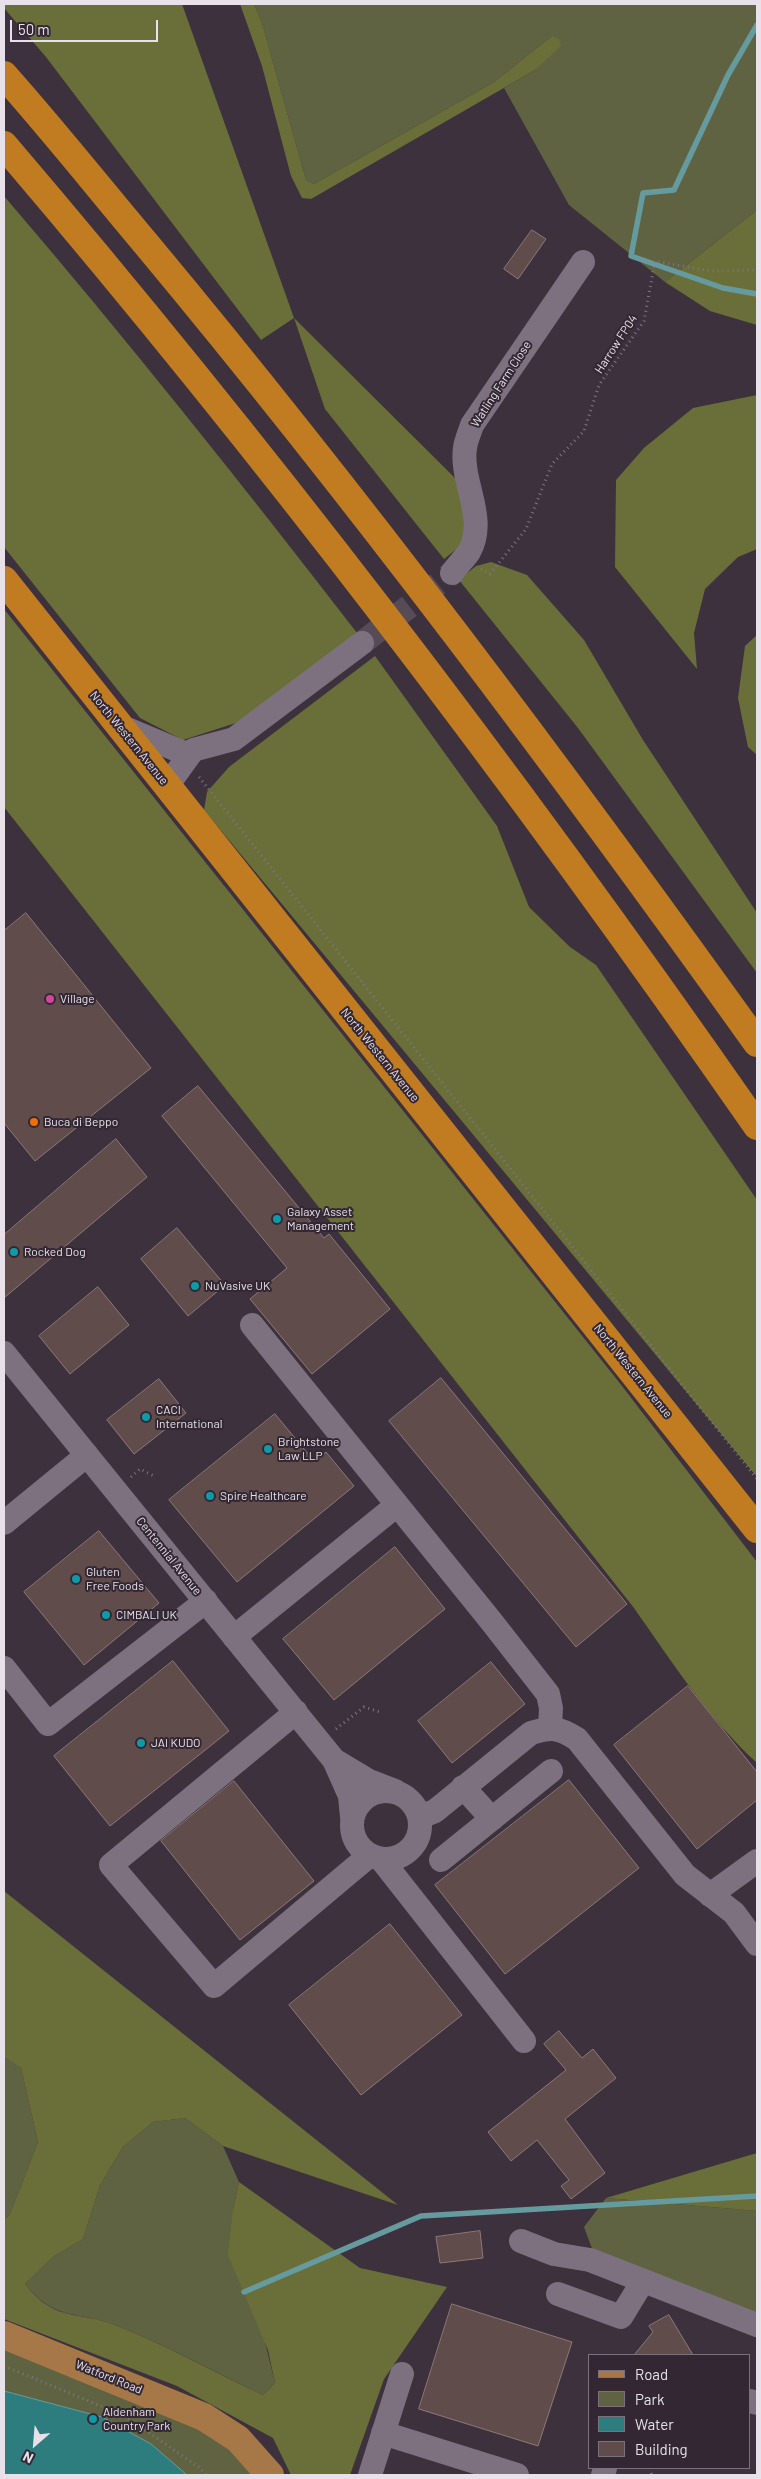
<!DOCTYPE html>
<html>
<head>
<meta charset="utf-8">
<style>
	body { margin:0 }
	#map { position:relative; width:761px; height:2479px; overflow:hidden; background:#3d313e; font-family:Barlow,sans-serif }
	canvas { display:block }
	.frame { position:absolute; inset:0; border:5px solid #e8e1e9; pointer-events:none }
	.legend { position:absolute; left:588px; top:2354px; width:162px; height:115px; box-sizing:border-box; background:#322733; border:1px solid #7b717c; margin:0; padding:6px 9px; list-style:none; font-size:15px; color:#e8e1e9 }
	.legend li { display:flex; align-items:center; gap:10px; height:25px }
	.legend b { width:25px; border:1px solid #7b717c }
	.north { position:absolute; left:10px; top:2419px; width:50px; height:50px; -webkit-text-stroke:4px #322733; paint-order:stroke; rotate:207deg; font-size:14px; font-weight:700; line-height:20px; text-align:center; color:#e8e1e9 }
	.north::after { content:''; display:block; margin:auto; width:18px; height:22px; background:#e8e1e9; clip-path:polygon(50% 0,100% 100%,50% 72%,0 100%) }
	.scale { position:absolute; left:10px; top:20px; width:148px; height:22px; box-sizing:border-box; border:2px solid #e8e1e9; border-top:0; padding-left:6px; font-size:15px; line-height:18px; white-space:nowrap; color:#e8e1e9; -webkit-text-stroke:4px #322733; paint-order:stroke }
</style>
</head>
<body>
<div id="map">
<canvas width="761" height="2479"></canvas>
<div class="frame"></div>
<ul class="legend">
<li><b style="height:6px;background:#a67847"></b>Road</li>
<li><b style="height:14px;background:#5f6342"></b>Park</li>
<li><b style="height:14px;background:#2d7d7f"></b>Water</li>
<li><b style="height:14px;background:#604d4b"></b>Building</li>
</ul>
<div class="north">N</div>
<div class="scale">50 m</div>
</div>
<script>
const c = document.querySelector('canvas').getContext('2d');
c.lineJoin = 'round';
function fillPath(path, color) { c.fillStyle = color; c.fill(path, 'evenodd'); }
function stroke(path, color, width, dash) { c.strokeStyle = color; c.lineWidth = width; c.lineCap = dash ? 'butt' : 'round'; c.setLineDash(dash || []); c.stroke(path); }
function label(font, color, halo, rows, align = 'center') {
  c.font = font + ' Barlow,sans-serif'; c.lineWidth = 4; c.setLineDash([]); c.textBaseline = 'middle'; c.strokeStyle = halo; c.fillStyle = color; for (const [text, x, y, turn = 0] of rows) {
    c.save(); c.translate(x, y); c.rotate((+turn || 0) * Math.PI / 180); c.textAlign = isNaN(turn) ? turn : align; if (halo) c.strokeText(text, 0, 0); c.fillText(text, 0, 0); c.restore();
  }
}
const green = new Path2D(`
	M254 4H757V210L665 282 569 205 504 88 535 70 552 36 494 82 314 184 306 180 262 23Z
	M4 2057 21 2068 38 2142 10 2214 4 2220Z
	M185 2118 223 2146 239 2182 233 2209 275 2383 263 2395C215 2372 166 2345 115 2325 76 2310 56 2322 25 2284L53 2257 83 2239 100 2185 123 2147 153 2122Z
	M606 2198 757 2211V2315L594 2254 584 2227Z
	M4 2345 223 2439 257 2475H4Z`);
const forest = new Path2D(`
	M4 4H182L294 318 458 481 467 530 458 548 444 559 325 409 294 318 261 340 46 57 4 8Z
	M240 4H254L262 23 306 180 314 184 494 82 552 36 559 39 561 46 535 70 311 199 302 198 291 176 262 66Z
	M4 196C126 338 242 484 357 633L245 720 183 740 140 718 4 547Z
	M757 210V325L710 311 665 282Z
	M757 395V549L738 557 705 589 694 633 697 669 615 567 616 480 644 448 693 408Z
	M491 562 527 575 584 640 643 740 757 913V973L578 728 459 580 476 566Z
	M4 609 622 1386 757 1562V1763C708 1718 672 1662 634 1608L4 807Z
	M757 635V755L748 747 738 698 745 646Z
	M375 656 497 826 529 907 570 947 596 965 757 1200V1477L204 810 207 792 229 767Z
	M4 1891 398 2205 223 2146 185 2118 153 2122 123 2147 100 2185 83 2239 53 2257 25 2284C56 2323 76 2310 115 2325 166 2345 214 2372 263 2395L275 2383 268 2350 228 2255 233 2209 239 2182 360 2268 447 2287 384 2379 350 2475H291L273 2438 177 2386 4 2319V2220L10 2214 38 2142 21 2068 4 2057Z
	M757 2153V2211L606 2198Z`);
const water = new Path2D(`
	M4 2391 102 2417 151 2444 187 2475H4Z`);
const stream = new Path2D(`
	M757 25 728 75 674 190 643 193 631 256 723 288 757 294
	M244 2292 421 2216 757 2196`);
const building = new Path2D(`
	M532 230 546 239 518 279 504 269Z
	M26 913 151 1068 35 1161 4 1123V931Z
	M198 1086 324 1238 329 1234 390 1309 312 1374 250 1299 287 1268 162 1116Z
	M116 1139 147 1177 4 1298V1235Z
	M177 1228 225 1285 188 1316 141 1259Z
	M98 1287 129 1325 70 1374 39 1336Z
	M441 1378 627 1604 576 1647 389 1421Z
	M159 1379 186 1413 134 1454 107 1420Z
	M275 1414 314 1461 326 1452 354 1486 237 1582 169 1500Z
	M99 1531 159 1603 84 1665 24 1592Z
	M395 1547 445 1609 334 1700 283 1639Z
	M173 1661 229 1731 110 1826 54 1756Z
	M491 1662 525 1704 452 1763 418 1721Z
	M688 1686 757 1772V1800L697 1849 614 1745Z
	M569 1780 639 1868 505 1974 435 1885Z
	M234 1781 314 1881 240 1940 161 1841Z
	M390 1924 462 2015 361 2095 289 2005Z
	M559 2031 582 2058 593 2049 616 2078 565 2119 605 2173 571 2199 561 2186 569 2180 537 2140 511 2161 488 2132 566 2070 544 2044Z
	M480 2231 483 2258 440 2263 436 2237Z
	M452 2304 572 2342 538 2446 419 2409Z
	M669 2315 693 2355H634L653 2332 649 2326Z`);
const minorTunnel = new Path2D(`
	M362 643 452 573`);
const path = new Path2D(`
	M481 569 490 574 526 529 552 464 584 431 599 385 644 321 655 261 710 271 757 270
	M199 777 757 1479
	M131 1477 140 1469 154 1476
	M336 1729 364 1707 380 1712
	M4 2366 125 2416 200 2468 206 2475
	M650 2468 652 2475`);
const minor = new Path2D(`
	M452 573C457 566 464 559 469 552 488 518 460 482 465 448 466 440 470 432 472 425L583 262
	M120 726 189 755
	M167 786 193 750 234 739 362 643
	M252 1325 491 1621 548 1694 551 1708 550 1728
	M4 1353 334 1760 350 1796 352 1817
	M4 1523 87 1455
	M234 1637 397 1505
	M4 1668 48 1724 206 1601
	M296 1712 111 1865 214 1986 370 1855
	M334 1760 369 1781 395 1791
	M463 1787 492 1819
	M352 1825a34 34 0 1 1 68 0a34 34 0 1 1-68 0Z
	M420 1817 435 1811 531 1733C552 1727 558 1727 577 1739L685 1875 734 1913 757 1944
	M381 1859 524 2041
	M441 1860 551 1771
	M710 1895 757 1861
	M521 2241 554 2254 590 2260 757 2325
	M558 2294 621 2317 643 2281
	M750 2401 757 2403
	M383 2433 517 2475
	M370 2475 402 2374
	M603 2475 605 2468`);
const major = new Path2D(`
	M4 2335 204 2417 238 2439 270 2475`);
const highway = new Path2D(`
	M4 75C53 130 99 188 147 245 361 502 562 771 757 1043
	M4 145C272 459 522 788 757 1126
	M4 580 757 1529`);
const markers = [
	[50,999,5,"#d1479c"],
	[34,1122,5,"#e8710a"],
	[277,1219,5,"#0f9aa8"],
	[14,1252,5,"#0f9aa8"],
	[195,1286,5,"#0f9aa8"],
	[146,1417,5,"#0f9aa8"],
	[268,1449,5,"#0f9aa8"],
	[210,1496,5,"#0f9aa8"],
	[76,1579,5,"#0f9aa8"],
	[106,1615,5,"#0f9aa8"],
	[141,1743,5,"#0f9aa8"],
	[93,2419,5,"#0f9aa8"]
];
const streetNames = [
	["Harrow FP04",616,344,-57],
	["Watling Farm Close",501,384,-57],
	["North Western Avenue",129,738,51],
	["North Western Avenue",380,1055,51],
	["North Western Avenue",633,1371,51],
	["Centennial Avenue",169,1556,51],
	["Watford Road",109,2377,22]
];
const poiNames = [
	["Village",60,999],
	["Buca di Beppo",44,1122],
	["Galaxy Asset",287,1212],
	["Management",287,1226],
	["Rocked Dog",24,1252],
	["NuVasive UK",205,1286],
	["CACI",156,1410],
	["International",156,1424],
	["Brightstone",278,1442],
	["Law LLP",278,1456],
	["Spire Healthcare",220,1496],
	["Gluten",86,1572],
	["Free Foods",86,1586],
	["CIMBALI UK",116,1615],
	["JAI KUDO",151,1743],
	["Aldenham",103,2412],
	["Country Park",103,2426]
];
fillPath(green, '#5f6342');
fillPath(forest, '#6a6f39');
fillPath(water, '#2d7d7f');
stroke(water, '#659b9f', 1);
stroke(stream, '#659b9f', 5.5);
fillPath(building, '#604d4b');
stroke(building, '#8d7976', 1);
stroke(minorTunnel, '#574b58', 24, [24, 12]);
stroke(path, '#7f7580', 3, [1, 4]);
stroke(minor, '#7e717f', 24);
stroke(major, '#a67847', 28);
stroke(highway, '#c17c21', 28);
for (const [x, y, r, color] of markers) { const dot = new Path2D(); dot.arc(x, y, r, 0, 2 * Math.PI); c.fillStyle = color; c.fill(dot); stroke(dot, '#322733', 2); }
label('12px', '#e8e1e9', '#322733', streetNames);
label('12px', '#e8e1e9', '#322733', poiNames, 'left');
</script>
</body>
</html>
